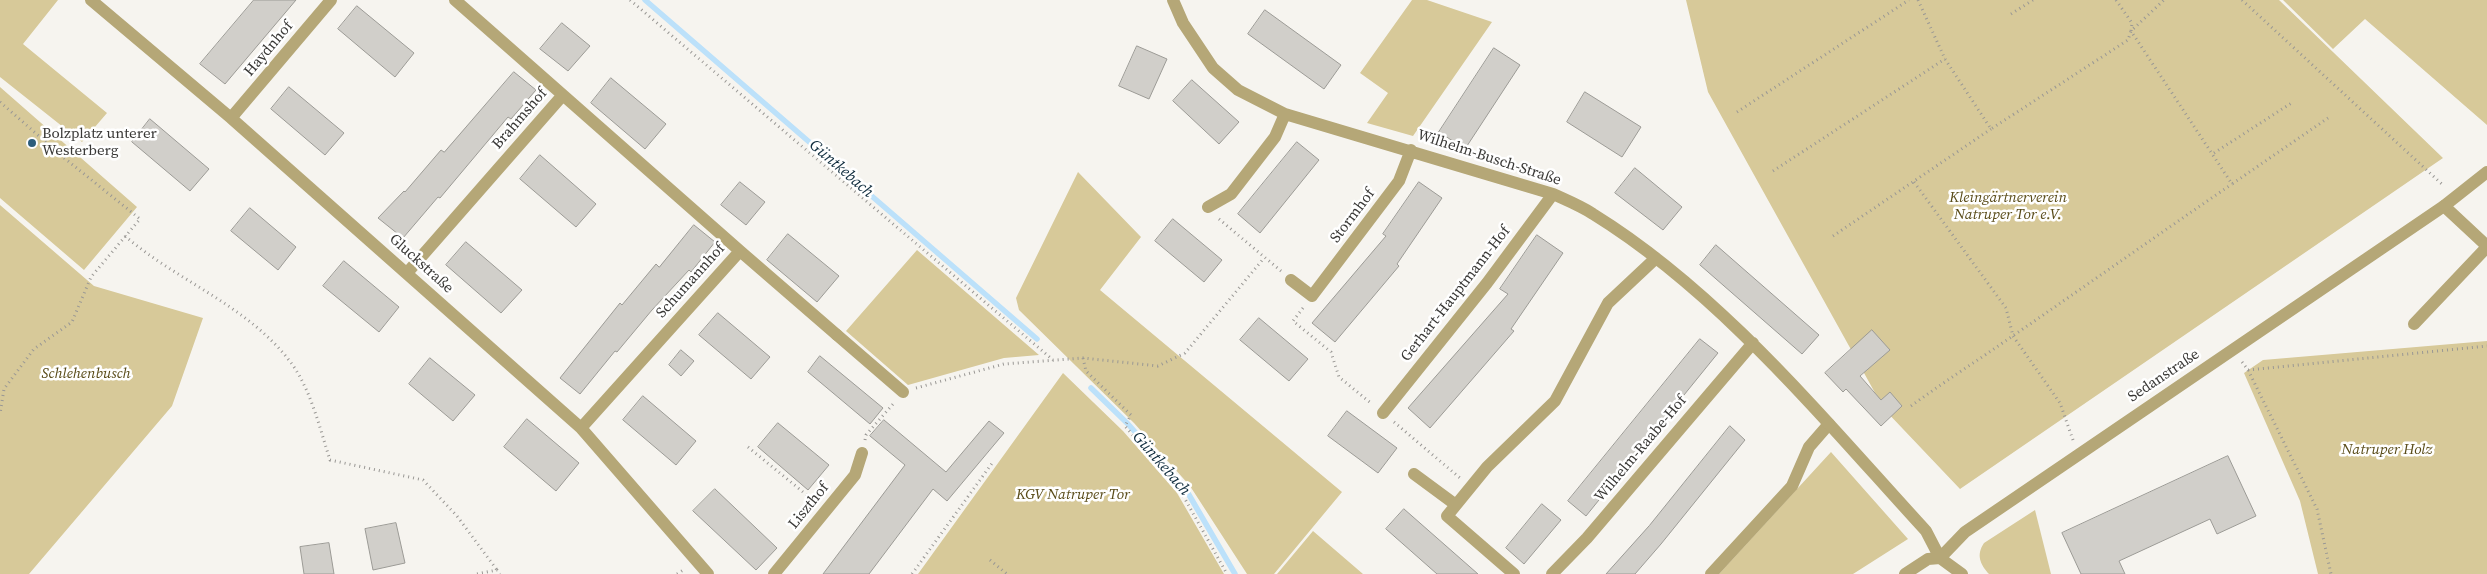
<!DOCTYPE html>
<html>
<head>
<meta charset="utf-8">
<style>
	body { margin:0 }
	canvas { display:block; background:#f6f4ef }
</style>
</head>
<body>
<canvas width="2487" height="574"></canvas>
<script>
const c = document.querySelector('canvas').getContext('2d');
c.lineJoin = 'round';
function fillPath(path, color) { c.fillStyle = color; c.fill(path, 'evenodd'); }
function stroke(path, color, width, dash) { c.strokeStyle = color; c.lineWidth = width; c.lineCap = dash ? 'butt' : 'round'; c.setLineDash(dash || []); c.stroke(path); }
function label(font, color, halo, rows, align = 'center') {
  c.font = font + ' "Source Serif 4",serif'; c.lineWidth = 5; c.setLineDash([]); c.textBaseline = 'middle'; c.strokeStyle = halo; c.fillStyle = color; for (const [text, x, y, turn = 0] of rows) {
    c.save(); c.translate(x, y); c.rotate((+turn || 0) * Math.PI / 180); c.textAlign = isNaN(turn) ? turn : align; if (halo) c.strokeText(text, 0, 0); c.fillText(text, 0, 0); c.restore();
  }
}
const green = new Path2D(`
	M0 0H58L23 44 107 113 82 142 0 77Z
	M1412 0H1427L1492 22 1413 136 1367 123 1388 93 1360 73Z
	M1686 0H2279L2443 158 1960 489 1884 409 1708 92Z
	M2283 0H2487V125L2365 19 2333 49Z
	M0 87 137 207 84 270 0 198Z
	M1078 172 1141 237 1100 290 1342 492 1274 574H1247L1190 486 1134 423 1019 310 1016 298Z
	M0 205 94 286 203 318 172 406 29 574H0Z
	M917 250 1039 355 1004 358 908 385 846 331Z
	M2487 341V574H2318L2300 501 2244 373 2263 360Z
	M1063 373 1123 431 1177 493 1224 574H918Z
	M1831 452 1908 539 1853 574H1719Z
	M2035 510 2051 574H1989C1980 564 1976 555 1984 543Z
	M1313 531 1363 574H1277Z`);
const stream = new Path2D(`
	M645 0 1037 339
	M1091 388 1128 424 1185 488 1235 574`);
const building = new Path2D(`
	M254 0H296L225 84 200 64Z
	M357 6 414 53 395 77 338 29Z
	M1265 10 1341 65 1324 89 1248 34Z
	M562 23 590 46 568 71 540 49Z
	M1137 46 1167 59 1149 99 1119 86Z
	M1494 48 1520 65 1465 149 1439 132Z
	M514 72 536 90 511 119 508 117 440 198 438 197 403 238 378 218 404 191 405 192 441 150 444 152Z
	M611 78 666 124 645 149 591 103Z
	M1192 80 1239 122 1219 144 1173 101Z
	M289 87 344 133 325 155 271 109Z
	M1585 92 1641 127 1622 157 1567 122Z
	M150 119 209 169 190 191 132 142Z
	M1297 142 1319 160 1260 233 1238 214Z
	M540 155 596 204 576 227 520 179Z
	M1635 168 1682 207 1663 230 1615 193Z
	M740 182 765 202 746 225 721 205Z
	M1419 182 1442 198 1397 264 1399 266 1335 342 1312 323 1386 236 1383 234Z
	M250 208 296 247 278 270 231 231Z
	M1173 219 1222 260 1204 282 1155 241Z
	M694 225 715 242 691 272 689 270 652 310 617 352 615 351 580 394 560 378 620 303 622 305 656 264 659 267Z
	M788 234 839 276 817 302 767 260Z
	M1537 235 1563 253 1511 329 1514 331 1430 428 1408 408 1508 294 1500 289Z
	M466 242 522 290 501 313 446 265Z
	M1716 245 1819 335 1802 354 1700 265Z
	M344 261 399 307 379 332 323 286Z
	M718 313 770 357 751 379 699 335Z
	M1259 318 1308 359 1289 381 1240 340Z
	M1872 330 1890 350 1860 376 1881 400 1890 392 1902 406 1881 426 1846 389 1843 392 1825 373Z
	M1700 339 1718 353 1586 516 1568 501Z
	M681 350 694 361 681 376 669 365Z
	M820 356 883 408 870 424 808 372Z
	M430 358 475 395 453 421 409 384Z
	M643 396 696 441 676 465 623 420Z
	M1347 411 1397 448 1378 473 1328 436Z
	M527 419 579 463 556 491 504 447Z
	M884 420 946 472 989 421 1004 433 947 501 933 489 869 574H823L905 465 870 436Z
	M778 423 829 465 808 490 758 447Z
	M1730 426 1745 440 1661 544 1635 574H1606L1649 526Z
	M2228 456 2256 516 2217 534 2210 519 2119 561 2125 574H2081L2062 533Z
	M715 489 777 548 756 570 693 511Z
	M1542 504 1561 520 1524 564 1506 548Z
	M1404 509 1478 574H1437L1386 529Z
	M396 523 405 563 373 570 365 529Z
	M329 543 334 574H304L300 547Z`);
const path = new Path2D(`
	M630 0 1053 360
	M1918 0 1945 59 1991 129 2128 40 2131 31 2164 0
	M2116 0 2132 23 2131 31 2232 184 2328 118
	M2242 0 2444 186
	M2011 14 2033 0
	M0 102 63 157 140 219 91 277 72 322 34 349 4 389 0 414
	M1737 112 1909 0
	M2214 153 2293 102
	M1773 171 1945 59
	M1914 182 2006 308 2013 336 2060 403 2073 440
	M1219 219 1281 271
	M125 236C178 282 252 307 294 367 312 394 320 429 330 460L423 480 457 516 497 570
	M1833 236 1991 129
	M1303 308 1293 321 1331 352 1339 377 1372 404
	M1083 358 1086 371 1131 415 1125 426 1180 490 1227 574
	M2242 362 2248 370 2317 509 2331 574
	M2248 370 2487 346
	M916 388 1004 364 1083 358 1158 366 1185 353 1264 258
	M1911 406C1945 381 1980 359 2014 335 2087 285 2159 234 2232 184
	M1394 422 1460 478
	M865 440 866 435 893 404
	M748 447 814 501
	M990 560 1007 574
	M477 574 497 570 500 574
	M677 574 685 569
	M912 574 993 462`);
const lane = new Path2D(`
	M2444 206 2487 246
	M2414 324 2487 247
	M837 335 903 392
	M1711 574 1792 486 1809 447 1829 424`);
const street = new Path2D(`
	M91 0 231 118 581 428 708 574
	M455 0 740 251
	M1173 0 1183 23 1213 68 1238 90 1285 114 1553 194C1566 200 1581 206 1593 214 1721 293 1825 421 1926 531L1940 558
	M231 118 331 0
	M1208 207 1231 194 1275 137 1285 114
	M407 273 562 96
	M1291 280 1312 296 1399 181 1411 150
	M1383 413 1487 283 1553 194
	M581 428 740 251 837 335
	M1414 474 1456 505
	M1940 558 1962 574
	M774 574 855 475 862 453
	M1514 574 1447 516 1487 467 1555 401 1608 303 1656 258
	M1552 574 1587 538 1753 343
	M1905 574 1928 559 1940 558 1965 532 2444 206 2487 172`);
const markers = [
	[32,143,5,"#2d5d7b"]
];
const streetNames = [
	["Haydnhof",269,49,-50],
	["Brahmshof",520,119,-49],
	["Wilhelm-Busch-Straße",1489,158,18],
	["Stormhof",1353,216,-53],
	["Gluckstraße",421,264,42],
	["Schumannhof",691,281,-48],
	["Gerhart-Hauptmann-Hof",1456,294,-52],
	["Sedanstraße",2164,376,-34],
	["Wilhelm-Raabe-Hof",1641,449,-50],
	["Liszthof",809,506,-51]
];
const poiNames = [
	["Bolzplatz unterer",42,134],
	["Westerberg",42,151]
];
const parkNames = [
	["Kleingärtnerverein",2008,198],
	["Natruper Tor e.V.",2008,215],
	["Schlehenbusch",86,374],
	["Natruper Holz",2387,450],
	["KGV Natruper Tor",1073,495]
];
const waterNames = [
	["Güntkebach",841,169,41],
	["Güntkebach",1161,464,49]
];
fillPath(green, '#d7c999');
stroke(stream, '#bce1fa', 5.5);
fillPath(building, '#d1cfca');
stroke(building, '#9c9b96', 1);
stroke(path, '#999794', 3, [1, 4]);
stroke(lane, '#b5a777', 12);
stroke(street, '#b5a777', 12);
for (const [x, y, r, color] of markers) { const dot = new Path2D(); dot.arc(x, y, r, 0, 2 * Math.PI); c.fillStyle = color; c.fill(dot); stroke(dot, '#fff', 2); }
label('15px', '#393836', '#fff', streetNames);
label('15px', '#393836', '#fff', poiNames, 'left');
label('italic 15px', '#594b18', '#fff', parkNames);
label('italic 16px', '#102d3e', '#fff', waterNames);
</script>
</body>
</html>
